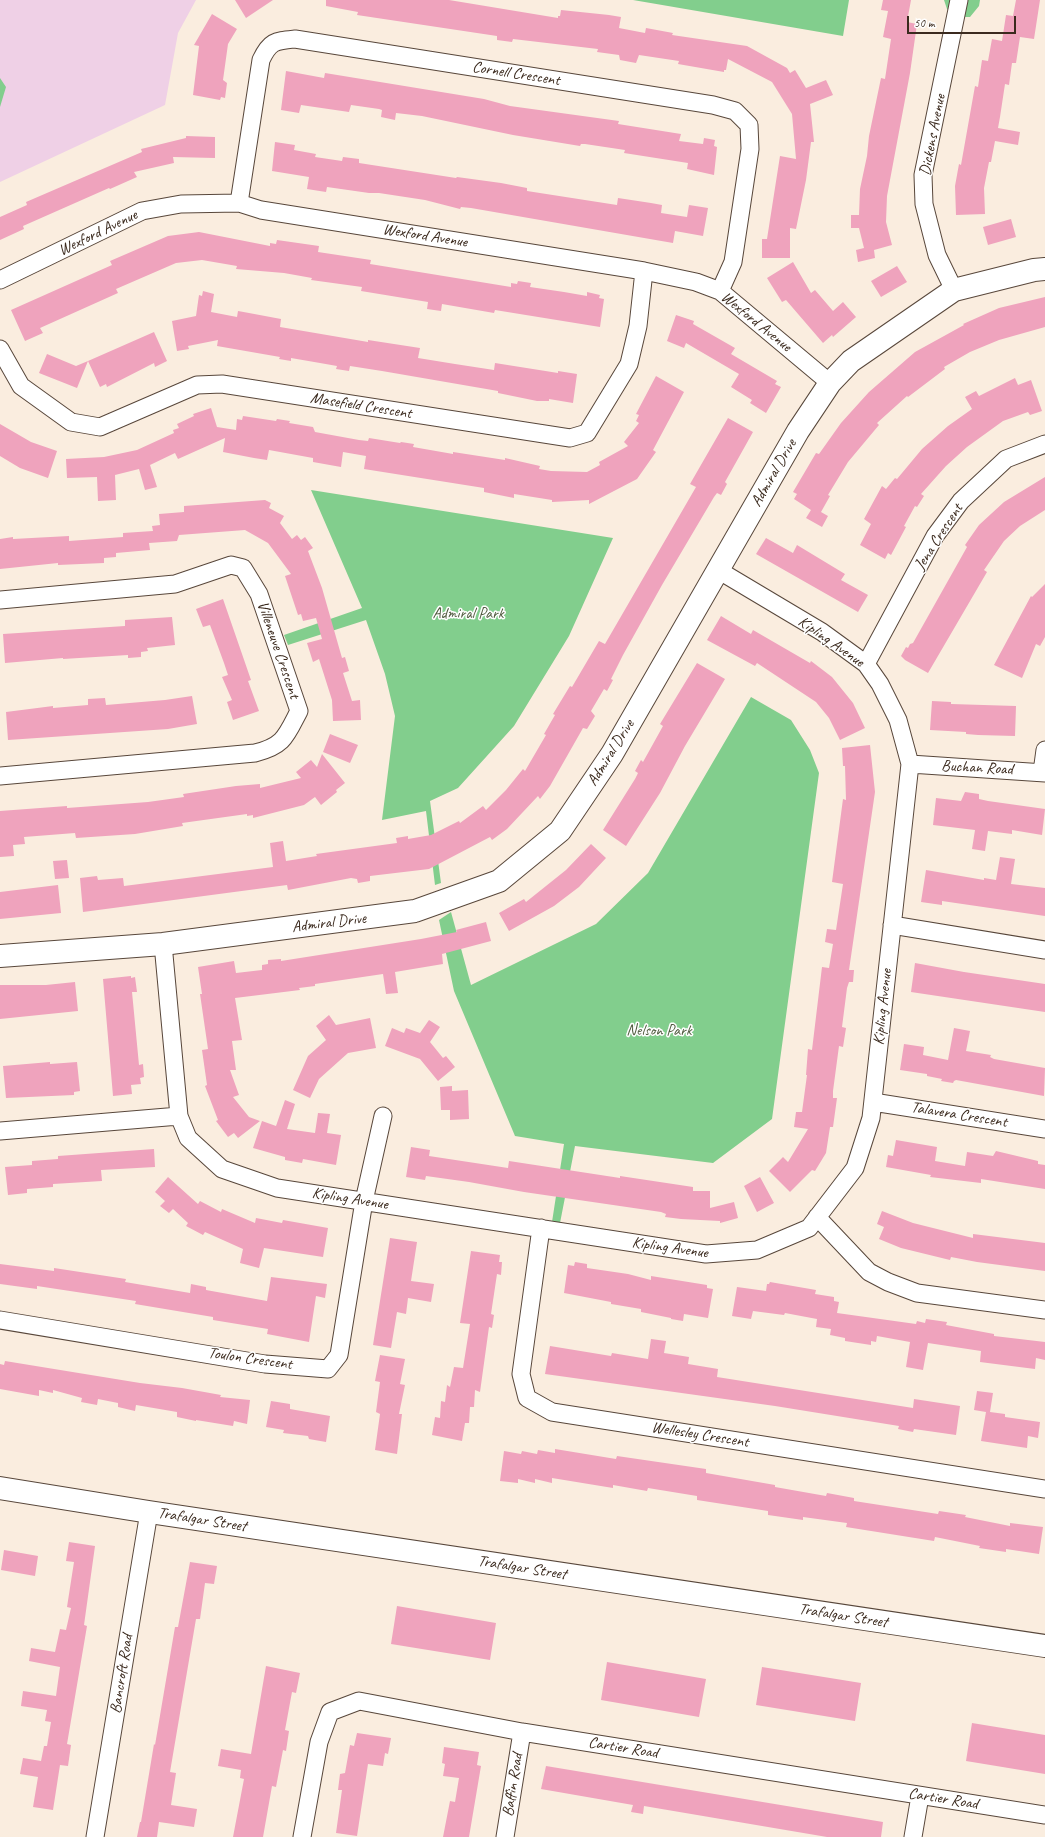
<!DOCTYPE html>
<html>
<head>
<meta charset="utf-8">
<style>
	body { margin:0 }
	#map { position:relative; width:1045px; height:1837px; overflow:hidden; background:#faeddf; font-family:Caveat,sans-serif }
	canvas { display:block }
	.scale { position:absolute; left:907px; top:16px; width:109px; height:18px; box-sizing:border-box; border:2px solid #3b2a1e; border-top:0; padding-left:5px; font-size:12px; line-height:14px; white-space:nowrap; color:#3b2a1e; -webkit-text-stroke:3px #fff; paint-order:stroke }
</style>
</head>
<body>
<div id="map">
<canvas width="1045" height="1837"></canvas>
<div class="scale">50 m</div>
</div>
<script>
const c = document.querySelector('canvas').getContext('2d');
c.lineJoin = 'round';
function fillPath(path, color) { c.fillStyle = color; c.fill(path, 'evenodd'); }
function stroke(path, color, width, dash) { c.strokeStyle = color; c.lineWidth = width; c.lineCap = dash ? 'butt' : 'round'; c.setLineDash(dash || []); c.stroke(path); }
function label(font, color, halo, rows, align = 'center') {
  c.font = font + ' Caveat,sans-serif'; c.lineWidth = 3; c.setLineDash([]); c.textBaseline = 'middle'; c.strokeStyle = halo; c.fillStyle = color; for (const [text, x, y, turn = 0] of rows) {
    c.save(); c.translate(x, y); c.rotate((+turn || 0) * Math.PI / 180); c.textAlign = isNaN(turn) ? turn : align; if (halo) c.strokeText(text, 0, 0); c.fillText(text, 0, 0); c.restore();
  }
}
const built = new Path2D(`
	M0 0H196L178 33 165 105 0 182Z`);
const green = new Path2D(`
	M633 0H849L843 36Z
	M944 0H980L979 6 970 17H956L947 9Z
	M0 78 6 87 0 107Z
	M311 490 613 538 569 636 514 726 458 788 430 801 441 883 435 885 426 811 382 820 395 716 385 674 366 620 288 645 284 635 362 608Z
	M751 697 791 720 810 750 819 773 772 1119 713 1163 575 1146 560 1223 552 1222 564 1144 515 1136 454 991 439 920 451 912 471 985 596 924 648 873Z`);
const building = new Path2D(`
	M235 0H273L246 18Z
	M326 0H449L558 18V16H560L561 10 609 15 621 17 619 28 645 33 646 28 673 33 672 35 747 46 787 68 790 73 795 70 806 88 826 80 833 95 810 104 814 142H811L806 180 796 229 790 228V258H762V239H767L780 156 796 159 792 114 772 82 728 59 726 70H724V72L678 64 679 61 639 55 636 63 620 60 619 55 597 52 598 49 513 39 512 42 497 40V36L357 15 358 12 326 6Z
	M883 0H911L907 22 917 24 910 73 887 196 886 222 892 245 874 250 875 258 858 262 856 250 864 248 859 228H851V215H859L860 189 867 156 869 136 881 78 885 79 891 39 883 37 888 11 881 10Z
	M1016 0H1040L1034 39 1020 37 1016 63H1012L1009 85 1005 84 1000 117 998 128 1020 132 1018 145 995 141 991 162H989L984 188 985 214 956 215 955 186 959 164 961 165 975 86 978 87 982 60 988 61 992 39 1002 41 1006 15 1013 16Z
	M212 14 237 29 228 44 223 80 227 83 225 98 221 97 220 100 193 95 199 46 194 45Z
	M286 71 324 78 325 73 484 99 510 106 619 121 618 124 681 134 679 141 703 144 704 138 715 140 714 146 717 147 714 175 687 169 688 163 624 153 625 150 585 144H581L580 146 513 135 422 116 396 113 395 120 381 117 382 110 379 109 351 105 349 112 301 105 299 113 281 110Z
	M186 136 215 137V158L173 157 174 163 134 172 137 177 110 189 109 188 23 226 24 229 0 240V217L27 205 26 202 142 152 141 149 186 138Z
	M275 142 295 145 294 150 316 154 315 157 342 161 343 157 359 159V163L456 178 457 177 501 183 527 188V191L617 205 618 198 651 203 662 205 661 213 687 217 689 205 708 208 703 236 675 231 673 243 471 208 461 207 460 209 425 200 379 193H369L327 187 326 192 307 189 309 177 272 171Z
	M1011 219 1016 237 988 245 983 227Z
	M199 232 270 246V243L276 244 277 240 319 246 318 252 371 260 370 264 511 287V283L517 284 518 281 531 283 530 287 564 292 587 296V292L600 295 599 298 604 299 600 327 495 310 494 313 442 304 441 311 427 309 428 302 361 291 362 287 311 280 312 278 284 273 236 269 237 266 202 260 176 263 116 289 118 293 40 328 43 333 25 341 11 310 112 265 110 261 168 236Z
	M793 262 811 293 815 290 833 311 843 302 856 317 833 337 832 335 823 343 786 300 782 302 767 278Z
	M897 266 907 282 881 297 871 281Z
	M203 291 214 294 211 312 237 317 238 311 249 313 281 319 280 327 368 342V340L420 348 418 358 455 364 494 370 495 363 558 373V371L577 374 573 403 549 399V401H537L498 393V391L382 371 350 366 349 371 336 369 337 366 320 363 291 358V361L279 359 280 357 217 346 218 340 188 346 189 349 177 351 172 321 196 316 199 295 202 296Z
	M1045 297V327L999 340 970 352 944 367 945 369 908 397 907 396 877 423 879 425 848 462 828 495 830 496 821 512 828 516 822 527 806 518 811 510 794 499 797 494 793 492 816 453 819 454 841 423 869 392 915 352 964 325 963 324 999 308Z
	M676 315 694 321 693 324 735 348 731 354 777 381 775 384 781 387 766 413 750 403 752 400 731 387 739 374 686 343 684 348 667 341Z
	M154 332 167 361 155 367 154 363 107 387 106 384 100 387 88 361Z
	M47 354 76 366 88 361 77 388 39 373Z
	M656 376 684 392 653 450 656 452 637 479 589 504V500L552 502V500L514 494V498L484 492V488L364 469 366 456 343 452 341 467 313 462V458L269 450 267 460 254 458 223 452 225 438 178 459 175 453 150 465 157 487 145 490 139 469 115 475 116 500 98 501 97 477 67 478 66 459 104 457 137 450 174 433 173 430 179 428 177 424 194 416 193 414 211 408 217 427 236 430 237 419 242 420 243 416 276 421 277 419 290 421 289 423 313 427 315 432 359 440 368 441 369 438 400 443 401 442 414 444 413 447 453 454V452L505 460V458L540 466 539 469 551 471 587 472 600 465 599 462 628 446 624 442 639 423 636 421 639 415 636 414Z
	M1015 378 1018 385 1031 380 1042 411 1030 415 1028 412 1003 421 967 447 946 466 921 494 924 496 917 507 915 506 904 526 906 527 891 555 888 553 885 559 860 545 871 524 864 519 882 486 886 489 895 478 897 479 922 449 948 426 972 409 965 397 976 391 979 396Z
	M728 418 753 432 725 482 727 484 721 495 717 493 714 497 662 585 623 655 611 679 613 680 607 691 604 689 591 711 595 716 587 729 583 728 550 786 540 799 538 796 507 829 492 840 490 837 429 869 370 876V881L358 883 357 879 351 878 288 890 287 885 83 912 80 878 97 876 98 880 123 878 124 886 273 867 270 843 283 841 286 861 317 856 316 854 397 843 396 838 408 836V839L431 835 459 821 460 823 483 806 486 810 506 790 523 769 525 771 546 735 544 734 555 715 553 714 570 686 572 687 599 641 605 644 696 487 690 484Z
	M0 424 31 442 57 451 48 478 20 468 0 456Z
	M1045 477V510L1020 526 1004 541 984 570 987 572 928 673 905 660 901 656 906 647 908 648 910 644 913 643 967 547 965 545 979 525 1004 502Z
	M265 500 271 503 269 508 284 516 280 523 292 539 297 535 301 540 305 537 313 548 308 551 322 588 342 658 345 657 349 671 343 673 352 701 360 700 361 720 333 721 332 700 319 659 313 662 307 643 322 639 316 618 303 621 301 614 298 615 285 576 291 574 268 543 245 530 179 535 177 541 149 543 150 550 116 553V557L104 558V563L58 565V563L0 569V539L13 537V539L69 536V541L123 537V533L153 531 152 526 160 525 159 514 184 512V506Z
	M766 538 793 553 797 545 845 574 841 580 868 595 858 612 756 554Z
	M1045 584V637L1040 646 1036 644 1022 678 994 665 1031 596 1032 597Z
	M223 599 251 680 248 681 259 711 233 720 227 702 232 700 222 677 228 675 224 663 210 625 203 627 196 609Z
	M721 616 751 634 753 630 810 663 811 661 832 677 853 703 865 728 840 740 829 718 816 702 757 663 755 666 707 640Z
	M172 617 175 645 147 648 148 651 141 652V657L128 658V655L63 659V658L5 663 3 634 125 626V620Z
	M697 663 725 679 685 746 660 793 626 846 603 830 635 779 638 773 635 771 641 760 643 762 663 726 660 724Z
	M192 696 197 724 168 729 8 740 6 712 53 706V708L88 705V699L105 698 106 705 165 700Z
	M932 701 951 702V704L1016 706 1015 736 978 735 966 734V732L930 730Z
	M330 734 358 745 350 763 323 752Z
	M870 745 875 792 849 970H854L853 982H849L847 988 842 1027 846 1028 843 1047 839 1046 833 1091V1098H837L833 1127H830L826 1153 815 1171 812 1170 790 1192 769 1171 783 1157 788 1162 808 1129 794 1127 796 1112H802L807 1075H806L808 1049 812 1050 822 967 829 968 833 944 825 942 827 929 836 930 843 884 832 882 843 799 846 800 845 766H843L842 748Z
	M322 754 345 783 336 790 337 792 321 805 315 797 304 805 253 818V815L247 816V814L182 823 183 826 135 834 76 838 75 833 24 837 25 844 13 845 14 856 0 857V811L67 806V808L148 802 184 797 183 794 236 786 260 784V788L301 778 296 772 311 760 317 767Z
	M965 792 979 794V799L988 801 1045 809 1042 835 1012 830V834L988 831 985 851 972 849 975 830 933 825 936 798 961 801Z
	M591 844 606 858 579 887 554 906 509 931 499 913 524 899 526 902 566 870Z
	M1000 857 1015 859 1011 884 1045 888V916L942 901V905L921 902 926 870 984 880V878L996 880Z
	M67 860 69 878 55 879 53 861Z
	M58 885 61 913 0 919V892Z
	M486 922 491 941 442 954 443 964 395 972 398 993 386 994 383 974 315 984V986L299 988 300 990 235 998 242 1040 232 1041 236 1070H230L239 1095 233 1097 249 1117 260 1121 238 1138 234 1133 228 1137 216 1121 218 1120 205 1086 207 1085 202 1050 208 1049 200 994H202L198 967 234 961 236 973 262 970V965L268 964V960L281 959V961L421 939 457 932 456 930Z
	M915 963 964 972 1045 984V1012L911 992Z
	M131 976V978L135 977 137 992H132L139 1065 143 1064 144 1077 140 1078 141 1084 131 1085 132 1094 113 1096 103 979Z
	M75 982 78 1011 0 1019V985H46Z
	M329 1015 336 1025 370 1018 376 1048 348 1053 319 1079 310 1098 293 1090 308 1056 326 1040 316 1026Z
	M429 1020 440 1027 430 1042 443 1058 446 1056 455 1067 438 1081 420 1059 385 1046 392 1028 404 1033 406 1028 420 1033Z
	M954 1028 970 1031 966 1051 991 1055 990 1057 994 1059 1045 1068 1044 1096 956 1080 954 1081 953 1083 941 1081 942 1079 927 1076V1074L900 1070 904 1044 924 1047 923 1055 948 1060Z
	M50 1062V1064L77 1062 80 1091 74 1092V1095L6 1098 3 1066Z
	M452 1086V1091L468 1090 469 1119 450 1120V1110H441L440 1087Z
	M285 1100 295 1104 287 1129 315 1133 318 1113 330 1114 327 1133 341 1135 336 1165 303 1159 302 1163 285 1160V1157L253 1148 262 1121 276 1126Z
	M896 1140 937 1147 935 1161 965 1166 967 1152 993 1156 996 1151 1038 1161V1164L1045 1165V1189L981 1179V1183L930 1177 931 1175 886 1167 888 1155 893 1156Z
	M411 1147 430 1150 429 1156 508 1168 509 1161 620 1178V1176L693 1187V1191H710V1208L734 1202 738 1218 720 1223V1221L681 1219 665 1217 666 1214 661 1212 524 1192 469 1182 426 1176 425 1180 406 1177Z
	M154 1149 155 1167 101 1170 102 1181 53 1184V1187L27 1189V1193L8 1195 5 1167 32 1165V1161L58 1159V1156Z
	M168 1177 198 1204 200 1201 221 1212 222 1209 255 1223 256 1218 282 1223 283 1220 328 1228 323 1257 264 1248 259 1268 240 1263 243 1249 205 1232 203 1235 186 1226 188 1223 173 1209 169 1213 160 1206 165 1201 155 1192Z
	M760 1177 774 1203 757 1212 744 1186Z
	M882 1211 913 1223 973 1238V1234L1045 1243V1271L977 1262 951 1257 950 1260 901 1248 879 1239 884 1227 877 1224Z
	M390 1238 417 1242 411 1281 434 1284 431 1302 408 1298 406 1314 397 1312 391 1348 373 1345Z
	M471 1251 500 1255 499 1262H502L501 1275 497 1274 491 1314 494 1315 492 1328 489 1327 480 1392 475 1390 474 1407H470L469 1423H465L462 1441 432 1435 435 1417 440 1418 441 1401 445 1402 447 1385 450 1387 454 1367 463 1368 470 1324 460 1323Z
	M575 1262 587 1264V1268L628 1274 651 1280V1276L707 1285V1288L713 1289 708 1318 684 1314 683 1321 671 1319V1318L641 1312V1309L611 1304V1302L564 1293 568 1265 574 1266Z
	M0 1264 54 1271V1268L126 1279 125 1282 190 1293 191 1284 206 1287V1290L267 1301 271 1277 327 1284 325 1298 316 1296 309 1342 267 1334 268 1329 213 1320V1317L135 1304 136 1301 37 1286V1289L0 1284Z
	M770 1282 816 1290 815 1294 834 1297V1301L839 1302 837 1313 916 1324 917 1321 925 1323 926 1319 947 1322 946 1325 994 1334V1336L1045 1342V1360L1036 1358 1035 1369 980 1362 981 1351 928 1343 923 1370 906 1367 910 1342 877 1336 876 1342 871 1341V1345L845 1341V1338L830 1335 831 1329 816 1327 817 1319 785 1313 784 1315 753 1311 751 1319 732 1316 737 1287 766 1291 767 1284H769Z
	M651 1339 666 1341 664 1353 689 1357 688 1364 718 1369 717 1377 913 1408 914 1399 960 1406 956 1435 914 1429 913 1432 898 1429 899 1426 775 1406 545 1374 550 1346 611 1356 612 1353 648 1359Z
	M380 1355 405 1359 400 1384 405 1385 399 1414H402L397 1454 375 1450 380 1414 376 1412 380 1382 375 1381Z
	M5 1361 140 1383 182 1388 221 1395 220 1397 250 1400 247 1424 234 1421 233 1426 196 1420V1421L177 1417V1412L136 1405 135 1411 118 1407V1403L98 1399 97 1405 81 1402 82 1398 53 1390V1393L39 1390V1396L0 1389V1364L4 1365Z
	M977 1391 993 1393 990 1412 1005 1414V1417L1040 1422 1038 1438 1028 1436 1027 1448 981 1441 986 1412 974 1410Z
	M271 1401 290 1404V1409L330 1416 326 1442 309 1439 308 1436 283 1433 284 1430 266 1427Z
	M555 1449 616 1459 617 1456 706 1469V1473L775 1485V1487L826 1496 827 1493 854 1498V1501L938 1514 939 1511 966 1515 965 1517 1010 1526V1523L1043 1527 1039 1554 1006 1549V1552L979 1548 980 1546 935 1537 934 1541 846 1527 847 1523 803 1517V1520L768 1515V1511L697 1500V1496L648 1488 647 1491 613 1485V1488L552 1478V1483L535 1479V1483L518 1479V1483L500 1481 504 1451 521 1454 522 1451 537 1454 538 1450 555 1453Z
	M69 1542 95 1546 84 1625 87 1626 67 1744 71 1745 68 1766 60 1765 53 1810 33 1807 38 1777 20 1774 23 1758 41 1761 44 1746H47L51 1722 45 1721 47 1710 21 1706 23 1691 56 1696 60 1667 29 1661 31 1648 55 1652 60 1629 66 1630 71 1608 67 1607 74 1562 66 1561Z
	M4 1550 38 1556 35 1576 1 1570Z
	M190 1562 217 1566 214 1584 205 1583 200 1619H196L170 1772 176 1773 171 1805 197 1809 194 1827 159 1822 157 1837H137L140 1822H141L154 1744 155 1745 175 1627H178Z
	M397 1606 496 1623 490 1660 391 1644Z
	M607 1662 706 1679 699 1717 601 1700Z
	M266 1666 300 1673 296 1693 292 1692 285 1730 289 1731 286 1751 283 1750 276 1787 272 1786 263 1837H233L244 1779 240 1778 241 1770 218 1766 221 1749 251 1754Z
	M762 1667 861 1683 855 1721 756 1705Z
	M972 1723 1045 1735V1774L966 1761Z
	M357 1733 391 1738 388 1754 385 1753 383 1766 368 1764 357 1836 336 1833 342 1790H338L340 1774 345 1773 350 1745 354 1746Z
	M444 1747 479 1752 477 1765 481 1766 469 1837H443L450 1801 455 1802 459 1778 443 1776 445 1764 442 1763Z
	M546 1766 883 1822 881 1837H827L644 1806 643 1814 631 1812 633 1805 541 1789Z`);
const minor = new Path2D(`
	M239 203 261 60C270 41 275 41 295 39L713 105 735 111 749 125 750 149 733 262 720 291
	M0 280 142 211 181 204 239 203 261 210 644 271 696 282 720 291 830 383
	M954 290 937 255 924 204 923 175 959 0
	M0 349 21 386 71 422 100 427 197 385 222 384 570 438 587 433 629 364 638 326 644 271
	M0 600 175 584 231 565 243 568 259 594 299 711C286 736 284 746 255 753L0 776
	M866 664 935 536 961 501 1006 459 1045 444
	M910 764 1045 773
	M1042 772 1045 750
	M892 925 1045 950
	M163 944 179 1116 188 1138 222 1169 277 1188 706 1254 757 1250 809 1228 855 1168 871 1118 910 764 898 720 880 684 866 664 822 632 718 570
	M873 1102 1045 1129
	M0 1131 179 1116
	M817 1217 869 1272 888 1282 917 1293 1045 1310
	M541 1228 521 1374 527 1398 552 1412 1045 1489
	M0 1320 265 1364 328 1369 339 1355 364 1201 383 1116
	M95 1837 149 1512
	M302 1837 319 1742 330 1712 359 1701 522 1732 1045 1815
	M505 1837 522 1732
	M913 1837 920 1796`);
const tertiary = new Path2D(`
	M0 956 163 944 415 911 499 881 560 831 612 754 798 431 830 383 851 361 954 290 1034 270 1045 269`);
const secondary = new Path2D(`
	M0 1488 149 1512 1045 1646`);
const streetNames = [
	["Cornell Crescent",516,74,9],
	["Dickens Avenue",933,135,-79],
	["Wexford Avenue",98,233,-26],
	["Wexford Avenue",425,236,9],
	["Wexford Avenue",756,322,39],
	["Masefield Crescent",361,406,9],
	["Admiral Drive",774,473,-60],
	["Jena Crescent",939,537,-57],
	["Kipling Avenue",831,642,35],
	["Villeneuve Crescent",278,650,71],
	["Admiral Drive",611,753,-58],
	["Buchan Road",977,768,3],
	["Admiral Drive",329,923,-7],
	["Kipling Avenue",883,1007,-84],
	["Talavera Crescent",959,1115,9],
	["Kipling Avenue",350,1199,9],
	["Kipling Avenue",670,1248,8],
	["Toulon Crescent",250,1359,8],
	["Wellesley Crescent",700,1435,9],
	["Trafalgar Street",202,1520,9],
	["Trafalgar Street",522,1568,9],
	["Trafalgar Street",843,1616,9],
	["Bancroft Road",122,1674,-81],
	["Cartier Road",623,1748,9],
	["Baffin Road",513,1785,-81],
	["Cartier Road",943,1799,9]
];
const parkNames = [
	["Admiral Park",468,614],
	["Nelson Park",659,1031]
];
fillPath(built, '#efd0e6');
fillPath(green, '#82ce8d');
fillPath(building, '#efa3bd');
stroke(minor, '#58473b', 19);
stroke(tertiary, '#58473b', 24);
stroke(secondary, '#58473b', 24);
stroke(minor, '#fff', 17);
stroke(tertiary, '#fff', 22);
stroke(secondary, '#fff', 22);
label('16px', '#3b2a1e', '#fff', streetNames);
label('16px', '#505b3f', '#fff', parkNames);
</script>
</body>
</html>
